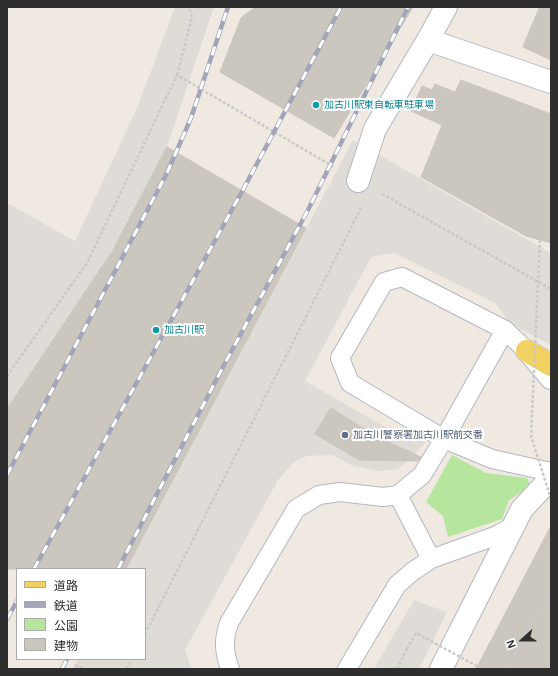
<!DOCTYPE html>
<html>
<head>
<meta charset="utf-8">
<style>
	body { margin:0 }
	#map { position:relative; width:558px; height:676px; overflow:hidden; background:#efe9e1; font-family:Helvetica,"Noto Sans JP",sans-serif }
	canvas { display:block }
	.frame { position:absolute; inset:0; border:8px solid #2e2e2e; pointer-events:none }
	.legend { position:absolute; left:16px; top:568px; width:130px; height:92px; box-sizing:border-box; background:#fff; border:1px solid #ababab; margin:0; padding:5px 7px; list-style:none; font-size:12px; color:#2e2e2e }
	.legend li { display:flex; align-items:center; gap:8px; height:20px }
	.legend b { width:20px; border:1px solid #ababab }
	.north { position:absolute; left:502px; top:620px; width:40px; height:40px; -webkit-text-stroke:3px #fff; paint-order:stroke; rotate:249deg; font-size:11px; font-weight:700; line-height:16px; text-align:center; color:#2e2e2e }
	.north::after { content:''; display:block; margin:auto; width:14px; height:18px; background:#2e2e2e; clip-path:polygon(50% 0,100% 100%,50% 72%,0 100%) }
</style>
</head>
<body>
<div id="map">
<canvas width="558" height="676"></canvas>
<div class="frame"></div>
<ul class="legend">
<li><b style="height:5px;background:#f2d163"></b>道路</li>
<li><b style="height:5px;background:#a3a6b8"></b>鉄道</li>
<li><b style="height:11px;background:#b6e59e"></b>公園</li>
<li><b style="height:11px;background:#cbc7bf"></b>建物</li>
</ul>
<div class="north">N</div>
</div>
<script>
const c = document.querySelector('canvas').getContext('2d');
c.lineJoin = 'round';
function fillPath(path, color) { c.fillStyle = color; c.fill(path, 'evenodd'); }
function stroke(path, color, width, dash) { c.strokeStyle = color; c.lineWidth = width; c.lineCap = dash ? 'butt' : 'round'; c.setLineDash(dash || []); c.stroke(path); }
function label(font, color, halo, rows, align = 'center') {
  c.font = font + ' Helvetica,"Noto Sans JP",sans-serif'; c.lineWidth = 4; c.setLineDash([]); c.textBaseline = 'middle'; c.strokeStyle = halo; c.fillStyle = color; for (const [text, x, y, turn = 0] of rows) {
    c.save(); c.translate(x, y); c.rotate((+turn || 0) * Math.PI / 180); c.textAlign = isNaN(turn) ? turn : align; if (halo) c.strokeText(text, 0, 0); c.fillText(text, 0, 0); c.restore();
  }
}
const green = new Path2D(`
	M452 455 486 473 527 478 531 486 509 500 502 519 448 537 443 516 426 502Z`);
const plaza = new Path2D(`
	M175 7H214L167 147 113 250 7 417V203L75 241 137 108Z
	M353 140 551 253V345L510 323 495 303 394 253 371 257 305 381 383 426 412 433 425 443 411 458 398 469 379 471 353 466 332 455 306 456 293 463 278 480 185 650 192 669H73L78 659H145V569H126ZM316 434 399 447 395 461 359 460Z
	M414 600 447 612 419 669H374Z`);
const building = new Path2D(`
	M256 7H413L334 138 220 72 241 18Z
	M540 7H551V60L523 47Z
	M461 80 551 114V243L526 236 421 177 442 125 411 111 422 86 432 90 435 84 455 92Z
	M167 147 306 228 126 569H7V409L113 250Z
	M331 408 374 435 421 457 418 461 359 460 315 434Z
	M551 526V669H476L506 612Z`);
const path = new Path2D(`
	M177 75 192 17 189 7
	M382 194 551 289
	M7 376 87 263 177 75 334 167
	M145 634 361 208
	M75 665 83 669
	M477 666 482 669
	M127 669 132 659
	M397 669 407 649
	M508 669 551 582`);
const lane = new Path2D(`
	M527 351 505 330 402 277 384 282 340 358 350 383 444 439 492 459 551 472
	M398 495 431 559
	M230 669C224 652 223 640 229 623L296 509 319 495 340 492 383 497 398 495 422 475 444 439 505 330
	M347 669 397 585 412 572 431 559 495 536 514 526`);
const street = new Path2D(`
	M428 40 551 82
	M358 181 375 129 428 40 446 7
	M530 353 551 378
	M441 669 522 509 551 478`);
const primary = new Path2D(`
	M527 351 551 365`);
const rail = new Path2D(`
	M7 475 167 173 191 118 228 7
	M34 569 245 186 341 7
	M118 569 224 365 308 210 408 7
	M7 619 17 601
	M62 669 67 659`);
const pathBridge = new Path2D(`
	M540 240 531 436 551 499
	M407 649 416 633 477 666`);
const markers = [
	[316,105,4,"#0f9aa8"],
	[156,330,4,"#0f9aa8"],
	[345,435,4,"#5c6f8a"]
];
const cultureNames = [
	["加古川駅東自転車駐車場",324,105],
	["加古川駅",164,330]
];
const serviceNames = [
	["加古川警察署加古川駅前交番",353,435]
];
fillPath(green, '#b6e59e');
fillPath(plaza, '#dfdcd8');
fillPath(building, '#cbc7bf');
stroke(building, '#cbc5ba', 1);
stroke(lane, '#b4b7c1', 20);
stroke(street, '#b4b7c1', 24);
stroke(primary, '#c9c9c9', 24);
stroke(path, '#c9c9c9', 2.5, [3, 2]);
stroke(lane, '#fff', 18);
stroke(street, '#fff', 22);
stroke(primary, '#f2d163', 22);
stroke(rail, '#a3a6b8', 4.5);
stroke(rail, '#fff', 3, [9]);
stroke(pathBridge, '#c9c9c9', 2.5, [3, 2]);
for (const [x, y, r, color] of markers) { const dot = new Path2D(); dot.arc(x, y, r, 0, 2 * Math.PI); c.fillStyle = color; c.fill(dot); stroke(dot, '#fff', 1.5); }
label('10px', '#0d838f', '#fff', cultureNames, 'left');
label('10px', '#4e5e75', '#fff', serviceNames, 'left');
</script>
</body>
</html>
